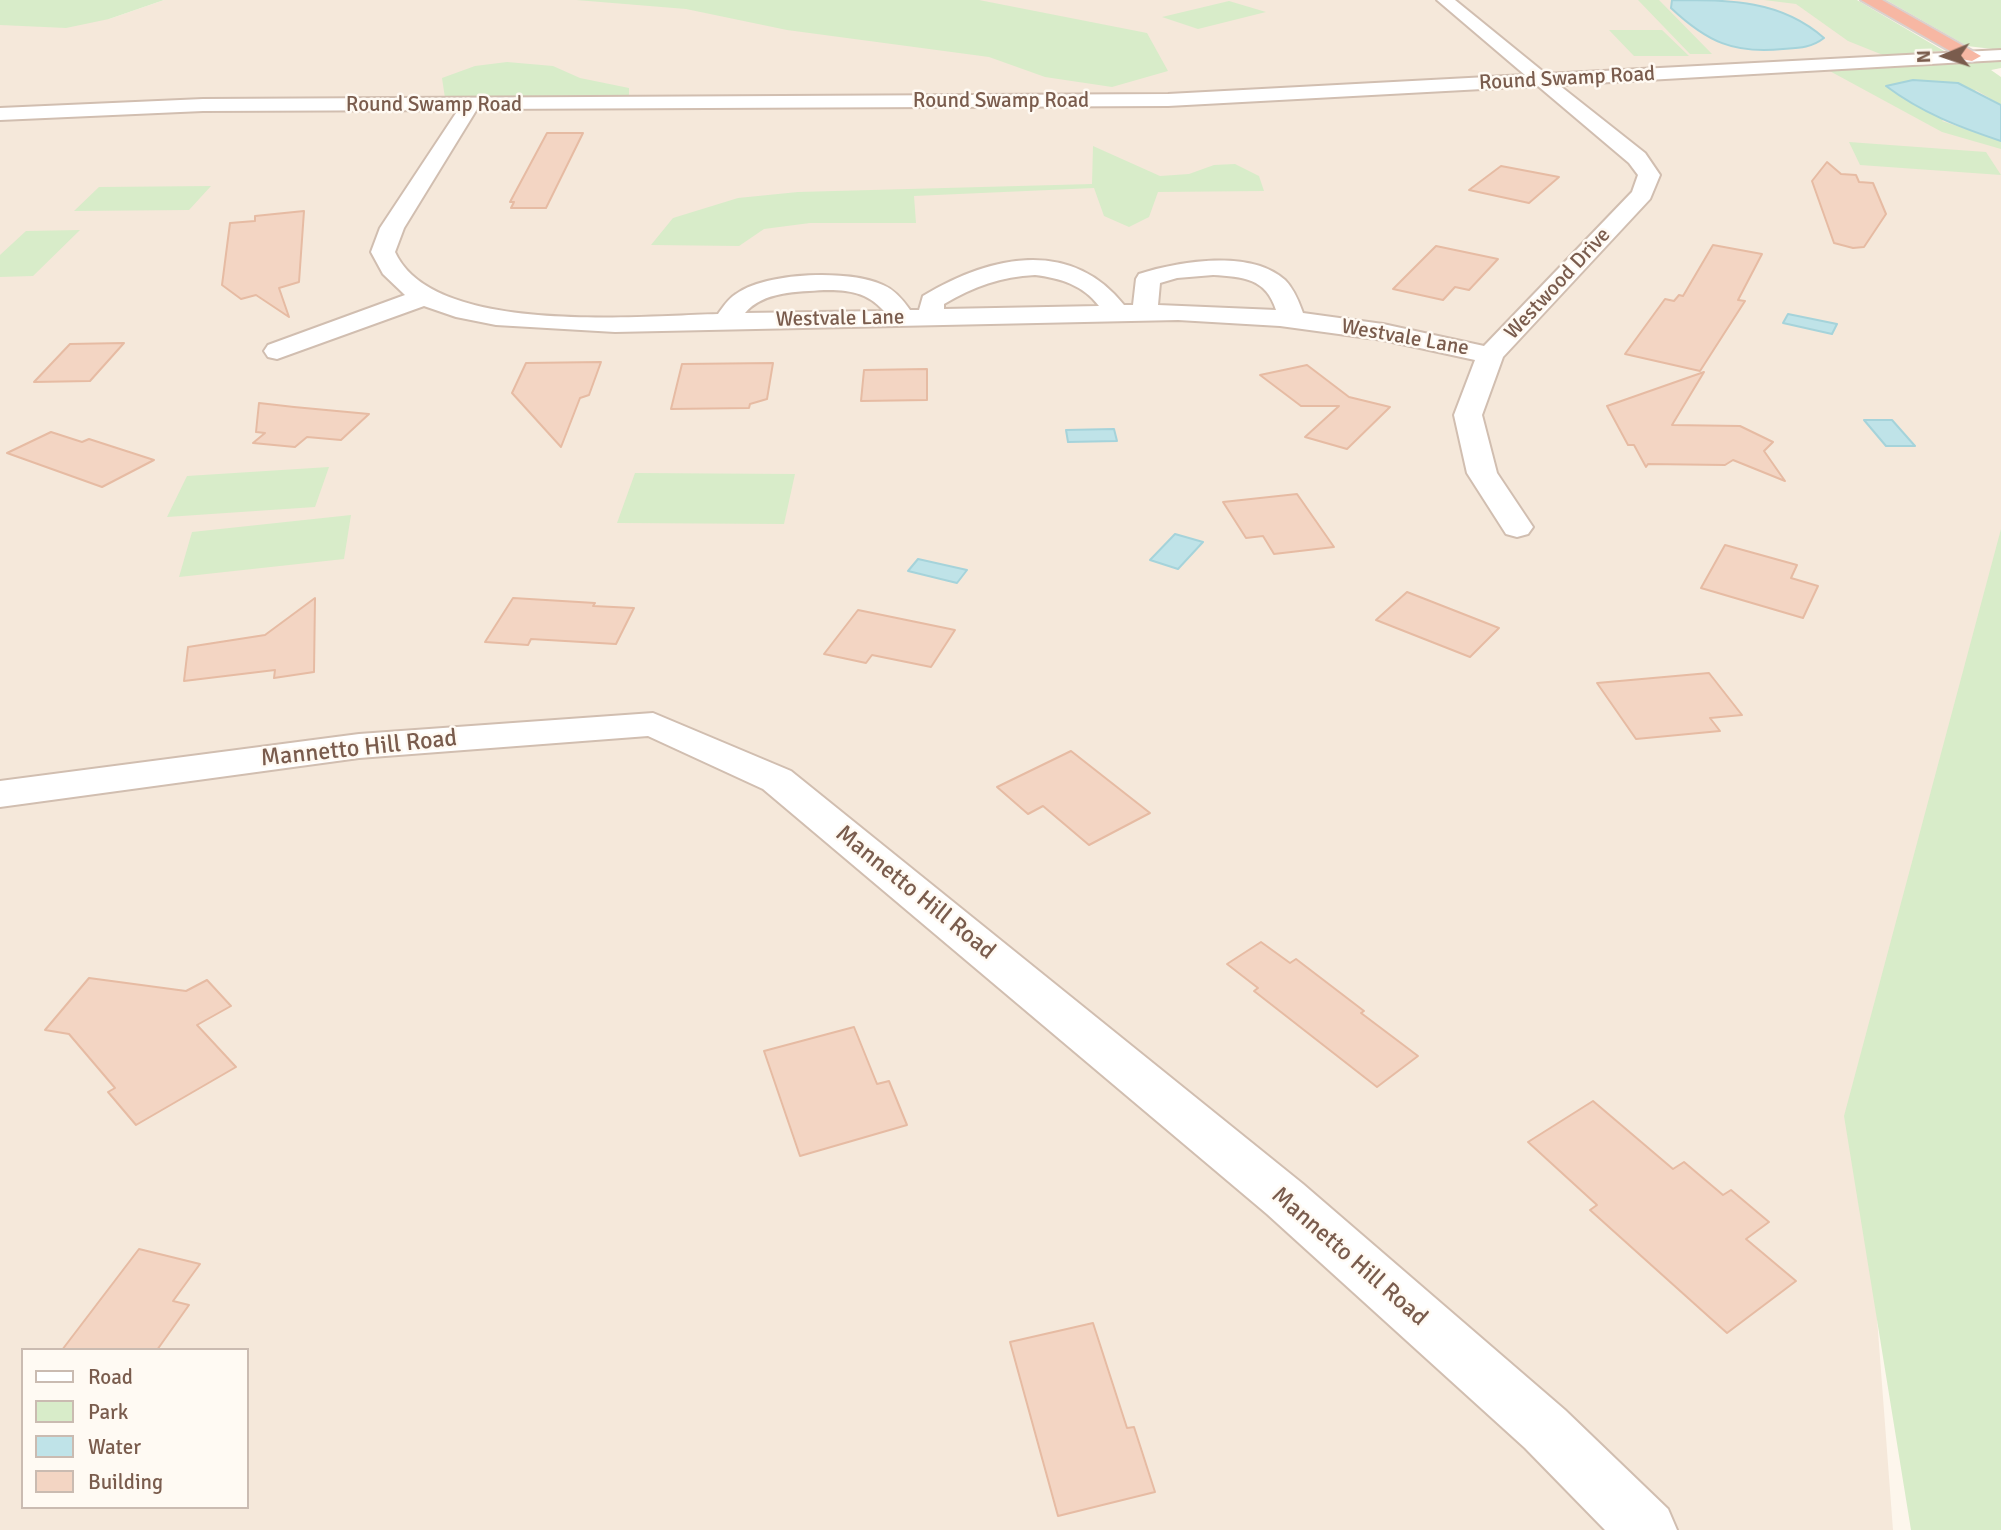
<!DOCTYPE html>
<html>
<head>
<meta charset="utf-8">
<style>
	body { margin:0 }
	#map { position:relative; width:2001px; height:1530px; overflow:hidden; background:#fdf6ec; font-family:Signika,sans-serif }
	canvas { display:block }
	.legend { position:absolute; left:21px; top:1348px; width:228px; height:161px; box-sizing:border-box; background:#fffaf3; border:2px solid #cabbb1; margin:0; padding:9px 12px; list-style:none; font-size:21px; color:#7a5c4d }
	.legend li { display:flex; align-items:center; gap:14px; height:35px }
	.legend b { width:35px; border:2px solid #cabbb1 }
	.north { position:absolute; left:1910px; top:21px; width:70px; height:70px; -webkit-text-stroke:5px #fffaf3; paint-order:stroke; rotate:268deg; font-size:19px; font-weight:700; line-height:28px; text-align:center; color:#7a5c4d }
	.north::after { content:''; display:block; margin:auto; width:24px; height:32px; background:#7a5c4d; clip-path:polygon(50% 0,100% 100%,50% 72%,0 100%) }
</style>
</head>
<body>
<div id="map">
<canvas width="2001" height="1530"></canvas>
<ul class="legend">
<li><b style="height:9px;background:#fff"></b>Road</li>
<li><b style="height:19px;background:#d8ecc9"></b>Park</li>
<li><b style="height:19px;background:#bfe3e8"></b>Water</li>
<li><b style="height:19px;background:#f3d5c3"></b>Building</li>
</ul>
<div class="north">N</div>
</div>
<script>
const c = document.querySelector('canvas').getContext('2d');
c.lineJoin = 'round';
function fillPath(path, color) { c.fillStyle = color; c.fill(path, 'evenodd'); }
function stroke(path, color, width, dash) { c.strokeStyle = color; c.lineWidth = width; c.lineCap = dash ? 'butt' : 'round'; c.setLineDash(dash || []); c.stroke(path); }
function label(font, color, halo, rows, align = 'center') {
  c.font = font + ' Signika,sans-serif'; c.lineWidth = 5; c.setLineDash([]); c.textBaseline = 'middle'; c.strokeStyle = halo; c.fillStyle = color; for (const [text, x, y, turn = 0] of rows) {
    c.save(); c.translate(x, y); c.rotate((+turn || 0) * Math.PI / 180); c.textAlign = isNaN(turn) ? turn : align; if (halo) c.strokeText(text, 0, 0); c.fillText(text, 0, 0); c.restore();
  }
}
const residential = new Path2D(`
	M164 0H1850L2001 92V577L1858 1066 1893 1530H0V14L109 19ZM23 1350H247V1507H23Z`);
const green = new Path2D(`
	M0 0H164L109 19 66 28 0 25Z
	M576 0H979L1147 33 1168 71 1112 87 1045 77 989 57 787 30 686 9Z
	M1638 0H1659L1712 54H1690Z
	M1764 0H1857L1944 51 1883 55 1848 41 1796 4Z
	M1886 0H2001V50L1967 46Z
	M1229 1 1266 12 1198 29 1162 17Z
	M1609 30H1662L1689 56H1634Z
	M2001 60V68L1991 70 2001 77V105L1976 90 1942 121 2001 141V149L1942 132 1826 69Z
	M507 62 553 66 580 78 629 88V98H445L442 78 475 66Z
	M1849 142 1986 152 2001 175 1860 165Z
	M1093 146 1160 176 1189 174 1214 165 1235 164 1259 176 1264 191 1158 192 1149 217 1129 227 1104 216 1094 188 914 196 916 223H810L764 229 739 246 651 245 673 218 738 198 798 192 1092 184Z
	M211 186 189 210 74 211 99 187Z
	M80 230 33 276 0 277V255L26 231Z
	M329 467 315 507 167 517 187 476Z
	M635 473 795 474 784 524 617 523Z
	M351 515 344 559 179 577 192 532Z
	M2001 529V1530H1911L1844 1116Z`);
const water = new Path2D(`
	M1672 0C1731 0 1781 0 1824 38 1811 48 1799 48 1783 49 1734 54 1707 42 1671 8Z
	M1913 80 1958 83 2001 105V141C1959 127 1922 113 1886 86Z
	M1788 314 1837 324 1832 334 1783 323Z
	M1864 420H1892L1915 446H1886Z
	M1114 429 1117 441 1068 442 1066 430Z
	M1175 534 1203 542 1178 569 1150 560Z
	M918 559 967 570 957 583 908 571Z`);
const building = new Path2D(`
	M547 133H583L546 208H511L514 202H510Z
	M1827 162 1841 174 1856 175 1859 182 1873 183 1886 214 1864 247 1853 248 1834 243 1812 181Z
	M1501 166 1559 177 1529 203 1469 190Z
	M304 211 299 282 279 288 289 317 256 295 241 299 222 285 230 223 255 221V216Z
	M1713 245 1762 254 1738 300 1745 301 1700 371 1625 354 1665 299 1674 301 1679 295 1683 296Z
	M1436 246 1498 259 1469 290 1455 287 1443 300 1393 289Z
	M124 343 90 381 34 382 70 344Z
	M601 362 589 395 580 398 561 447 512 393 526 363Z
	M773 363 767 399 750 404 749 408 671 409 682 364Z
	M1307 365 1349 397 1390 407 1347 449 1305 437 1339 406H1301L1260 375Z
	M927 369V400L861 401 864 370Z
	M1704 372 1672 425 1740 426 1773 442 1764 451 1785 481 1733 460 1725 465 1648 464 1646 467 1634 445H1628L1607 406Z
	M259 403 294 407 369 414 341 440 307 437 295 447 253 443 265 433 256 432Z
	M51 432 82 442 89 439 154 460 102 487 7 453Z
	M1297 494 1334 547 1274 554 1263 536 1246 538 1223 502Z
	M1725 545 1797 565 1791 578 1818 586 1803 618 1701 588Z
	M1407 592 1425 599 1499 628 1470 657 1376 620Z
	M315 598 314 672 274 678 275 670 184 681 188 647 265 635Z
	M513 598 595 603 593 606 634 608 616 644 531 639 528 645 485 642Z
	M858 610 955 630 931 667 872 655 866 663 824 654Z
	M1709 673 1742 715 1710 718 1720 731 1636 739 1597 683Z
	M1071 751 1150 813 1089 845 1043 806 1028 814 997 787Z
	M1261 942 1290 963 1296 959 1364 1011 1361 1013 1418 1056 1377 1087 1254 991 1258 988 1227 964Z
	M89 978 186 991 207 980 231 1006 197 1025 236 1067 136 1125 108 1092 115 1088 69 1034 45 1030Z
	M854 1027 877 1084 889 1081 907 1125 800 1156 764 1051Z
	M1593 1101 1673 1169 1684 1162 1723 1195 1731 1190 1769 1222 1746 1239 1796 1281 1727 1333 1590 1210 1597 1205 1528 1142Z
	M139 1249 200 1264 173 1301 189 1305 157 1350H62Z
	M1093 1323 1127 1428 1134 1427 1155 1492 1058 1516 1010 1342Z`);
const minor = new Path2D(`
	M1437 0H1455L1546 74 2001 50V60L1559 85 1645 153 1660 175 1650 199 1503 357 1482 415 1497 473 1533 527 1528 534 1517 537 1506 534 1467 473 1454 415 1475 360 1383 340 1280 326 1178 320 615 332 496 325 456 317 424 306 277 359 268 357 264 351 268 345 405 295 383 274 371 252 380 228 458 110 203 111 0 120V108L203 99 1168 94 1525 75ZM1538 86 1629 163 1638 175 1632 192 1484 346 1383 324 1303 313C1299 302 1294 289 1285 280 1251 249 1179 261 1139 274L1136 279 1133 305H1124C1070 237 989 256 923 296L919 310H910C903 300 895 290 883 285 850 269 766 272 736 294 728 299 723 307 718 314 639 316 433 336 395 252L404 228 477 109 1168 106ZM1035 275C1060 278 1083 285 1099 306L944 309V304C974 286 1001 277 1035 275ZM1213 275C1243 277 1266 278 1276 310L1158 305 1160 283 1177 278ZM824 290C849 290 867 292 884 311L745 313C763 291 798 292 824 290Z
	M653 713 791 771 1303 1184 1565 1410 1668 1509 1677 1530H1605L1525 1448 1267 1214 763 789 648 736 359 758 0 807V781L359 734Z`);
const highway = new Path2D(`
	M1861 0H1882L1981 56 1972 61 1966 60Z`);
const farStreetnames = [
	["Round Swamp Road",1567,79,-3],
	["Round Swamp Road",1001,101],
	["Round Swamp Road",434,105],
	["Westwood Drive",1558,284,-47],
	["Westvale Lane",840,319,-1],
	["Westvale Lane",1405,338,10]
];
const streetNames = [
	["Mannetto Hill Road",359,749,-6],
	["Mannetto Hill Road",915,893,39],
	["Mannetto Hill Road",1349,1257,41]
];
fillPath(residential, '#f5e8da');
fillPath(green, '#d8ecc9');
fillPath(water, '#bfe3e8');
stroke(water, '#a5d3da', 2);
fillPath(building, '#f3d5c3');
stroke(building, '#e6bba3', 2);
stroke(minor, '#d1beb0', 4);
stroke(highway, '#dad1cd', 4);
fillPath(minor, '#fff');
fillPath(highway, '#f7b7a3');
label('21px', '#7a5c4d', '#fffaf3', farStreetnames);
label('24px', '#7a5c4d', '#fffaf3', streetNames);
</script>
</body>
</html>
